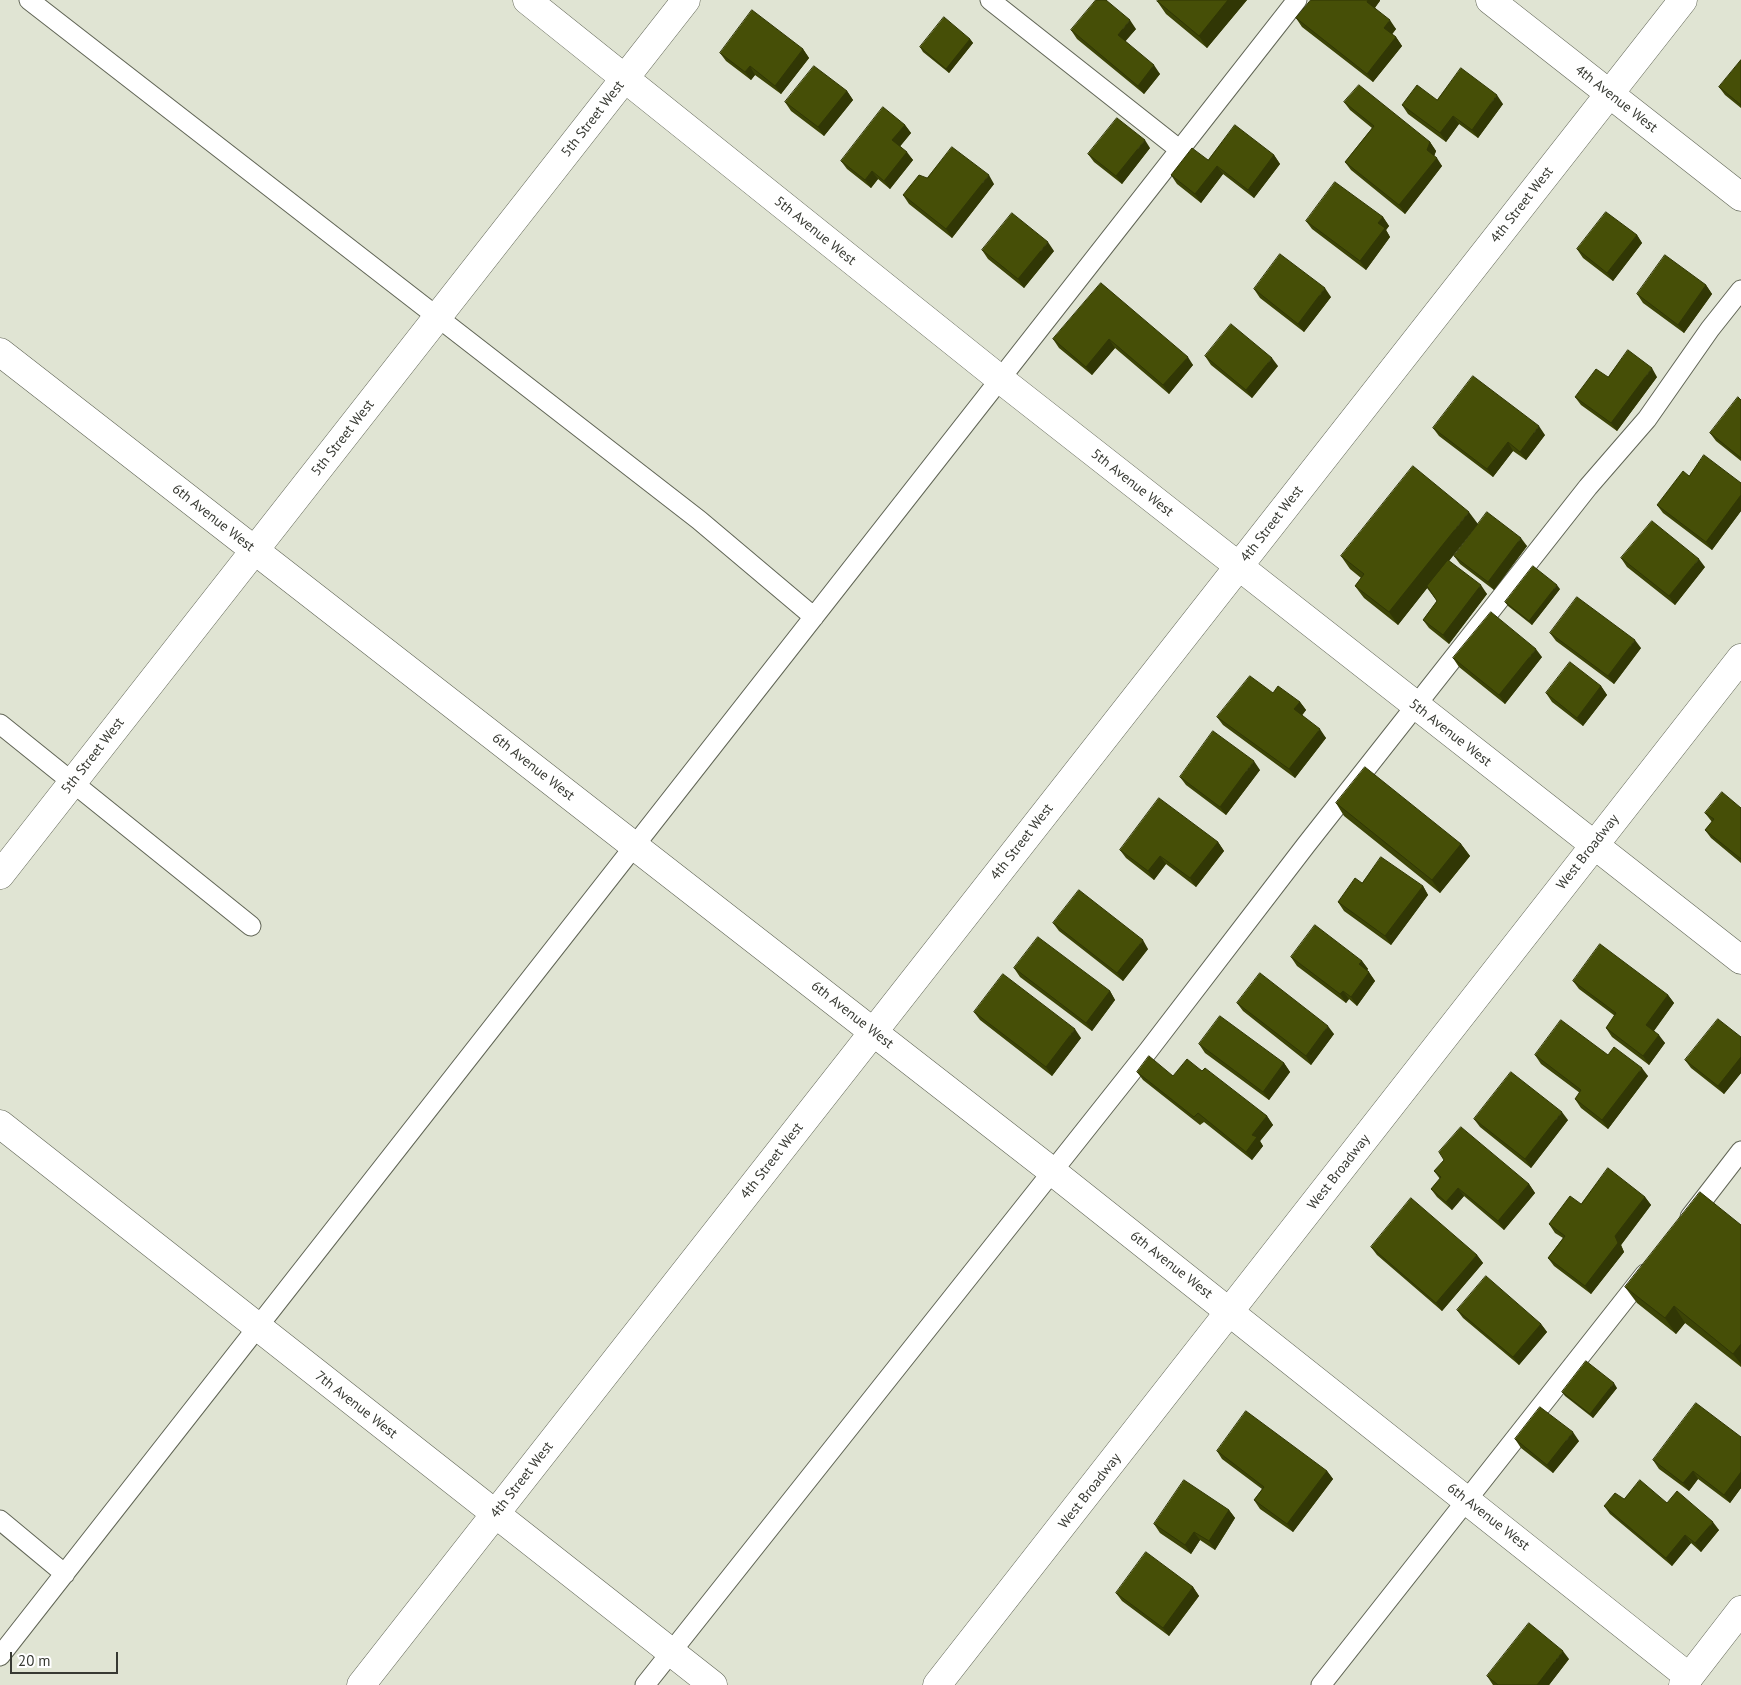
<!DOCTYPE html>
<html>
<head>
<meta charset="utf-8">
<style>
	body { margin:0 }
	#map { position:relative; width:1741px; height:1685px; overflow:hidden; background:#e0e4d3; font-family:"PT Sans",sans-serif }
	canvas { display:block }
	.scale { position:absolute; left:10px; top:1652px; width:108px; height:22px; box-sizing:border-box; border:2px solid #373932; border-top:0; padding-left:6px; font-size:15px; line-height:18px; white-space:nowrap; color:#373932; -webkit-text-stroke:4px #fff; paint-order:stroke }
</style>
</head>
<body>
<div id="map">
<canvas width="1741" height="1685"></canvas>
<div class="scale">20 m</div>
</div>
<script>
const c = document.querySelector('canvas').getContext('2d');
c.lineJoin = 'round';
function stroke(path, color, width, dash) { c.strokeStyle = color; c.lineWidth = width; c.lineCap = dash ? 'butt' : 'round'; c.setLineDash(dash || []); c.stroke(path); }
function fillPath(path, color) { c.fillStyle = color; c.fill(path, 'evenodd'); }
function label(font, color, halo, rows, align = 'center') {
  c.font = font + ' "PT Sans",sans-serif'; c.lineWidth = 5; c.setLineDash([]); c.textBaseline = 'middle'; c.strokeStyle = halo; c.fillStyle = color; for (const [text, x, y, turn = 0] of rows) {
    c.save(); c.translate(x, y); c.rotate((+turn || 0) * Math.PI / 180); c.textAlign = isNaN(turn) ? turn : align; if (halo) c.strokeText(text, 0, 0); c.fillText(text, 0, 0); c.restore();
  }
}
const service = new Path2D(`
	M29 0 699 520 814 617
	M990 0 1180 150
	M0 724 251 926
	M1690 1217 1741 1151
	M0 1520 65 1574
	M0 1656 1297 0
	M645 1685 1148 1051 1306 845 1588 487 1647 419 1710 329 1741 290
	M1321 1685 1645 1274`);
const minor = new Path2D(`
	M527 0 1000 379 1741 960
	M1490 0 1741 197
	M0 875 686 0
	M0 1124 713 1685
	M361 1685 1683 0
	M937 1685 1741 658`);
const tertiary = new Path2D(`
	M0 352 1053 1172 1689 1677`);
const primary = new Path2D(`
	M1683 1685 1741 1610`);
const wall = new Path2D(`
	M1247 0 1207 48 1166 14 1157 1Z
	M1311 0H1380L1375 8 1396 29 1392 34 1396 37 1402 46 1373 82 1302 27 1296 18Z
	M1136 29 1125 41 1160 74 1144 94 1077 39 1071 30Z
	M970 39 973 43 949 73 923 52 920 47Z
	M803 49 809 58 781 94 755 75 751 80 726 61 720 53Z
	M1741 60V108L1725 95 1719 87Z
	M847 91 853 100 824 136 791 111 785 102Z
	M1437 100 1503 104 1478 138 1459 124 1446 142 1408 114 1402 105Z
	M1344 102 1430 142 1436 151 1434 156 1442 166 1405 214 1351 170 1345 162 1372 128 1350 110Z
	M905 125 911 133 900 146 913 160 890 189 878 179 871 188 847 169 841 161Z
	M1150 148 1122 184 1094 162 1088 154Z
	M1274 155 1280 164 1254 198 1223 174 1201 203 1177 184 1171 175 1208 160Z
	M927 178 994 184 952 238 909 204 903 195Z
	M1383 217 1389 226 1386 230 1390 237 1366 270 1312 229 1306 221Z
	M1637 235 1642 243 1613 281 1583 258 1577 249Z
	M982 250 1054 251 1024 288 988 259Z
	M1101 283 1193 365 1169 394 1115 348 1092 375 1059 348 1053 339Z
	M1706 285 1712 294 1684 333 1643 303 1637 294Z
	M1254 289 1331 297 1304 332 1260 298Z
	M1205 356 1278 366 1252 398 1211 365Z
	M1608 377H1657L1617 431 1581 405 1575 397Z
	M1741 400V461L1716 441 1710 433Z
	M1433 428 1545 435 1526 460 1513 451 1493 477 1439 436Z
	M1689 476 1741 483V511L1712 550 1663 513 1657 505Z
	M1478 524 1527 546 1494 590 1460 564 1454 556 1477 525 1449 561 1487 594 1449 644 1429 628 1423 620 1437 601 1427 588 1398 625 1364 598 1355 586 1361 578 1350 569 1341 556Z
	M1621 558 1705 567 1675 605 1627 567Z
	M1560 589 1532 625 1508 606 1505 602Z
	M1550 633 1641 648 1614 684 1556 641Z
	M1542 657 1505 704 1459 667 1453 658Z
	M1601 686 1607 695 1583 726 1552 702 1546 693Z
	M1273 693 1300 702 1306 710 1302 715 1326 738 1295 778 1223 725 1217 717Z
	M1260 770 1226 815 1186 785 1180 777Z
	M1336 803 1461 844 1470 856 1440 893 1344 816Z
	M1741 808V863L1711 838 1705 830 1712 822 1705 813Z
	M1218 842 1224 851 1196 887 1166 864 1154 880 1126 858 1120 850Z
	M1362 883 1423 886 1428 895 1391 945 1344 911 1338 902Z
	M1053 923 1148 949 1123 981 1059 931Z
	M1291 957 1362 961 1368 969 1367 970 1375 981 1357 1006 1349 999 1346 1003 1297 966Z
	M1014 968 1110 991 1115 1000 1092 1031 1020 977Z
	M1573 981 1668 995 1674 1003 1654 1031 1665 1043 1649 1065 1612 1037 1606 1028 1615 1016 1579 989Z
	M1237 1003 1334 1034 1311 1065 1243 1011Z
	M974 1012 1081 1038 1052 1076 980 1020Z
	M1741 1037V1073L1724 1094 1691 1068 1685 1060Z
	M1199 1044 1284 1063 1290 1072 1269 1100 1205 1053Z
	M1535 1055H1608L1648 1076 1608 1129 1581 1108 1575 1099 1580 1093 1541 1064Z
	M1202 1071 1267 1116 1273 1125 1260 1141 1263 1146 1252 1160 1204 1122 1200 1125 1143 1080 1137 1072 1173 1076Z
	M1474 1119 1568 1120 1531 1168 1480 1127Z
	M1434 1171 1529 1184 1535 1193 1504 1230 1464 1196 1452 1210 1437 1197 1431 1189 1440 1179Z
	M1645 1197 1651 1205 1621 1245 1624 1252 1591 1294 1554 1266 1548 1258 1563 1238 1555 1233 1549 1224 1581 1204Z
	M1741 1225V1367L1685 1323 1676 1334 1637 1303 1625 1287Z
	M1371 1247 1477 1255 1483 1263 1442 1311 1377 1255Z
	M1457 1310 1541 1324 1547 1332 1519 1365 1463 1318Z
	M1617 1388 1593 1418 1565 1396 1562 1392Z
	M1741 1437V1488L1730 1503 1698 1479 1689 1491 1659 1469 1653 1460Z
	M1515 1439 1579 1441 1553 1473 1521 1448Z
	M1217 1451 1327 1471 1333 1479 1293 1532 1260 1509 1254 1500 1262 1489 1222 1459Z
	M1624 1499 1667 1503 1719 1530 1701 1552 1691 1543 1672 1566 1610 1514 1604 1506Z
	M1229 1510 1235 1518 1215 1550 1200 1540 1191 1554 1160 1533 1154 1524Z
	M1193 1587 1199 1596 1169 1636 1122 1601 1116 1593Z
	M1569 1659 1549 1685H1493L1487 1676Z`);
const shadedWall = new Path2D(`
	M1228 0H1247L1207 48 1199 36Z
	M1368 0H1380V1L1373 10 1367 2Z
	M1130 20 1136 29 1124 43 1118 35Z
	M1390 20 1396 29 1390 37 1384 28Z
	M1396 37 1402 46 1373 82 1367 74Z
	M970 39 973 43 949 73 946 69Z
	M803 49 809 58 781 94 775 86Z
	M1154 65 1160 74 1144 94 1138 86Z
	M750 66 755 75 751 80 745 72Z
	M847 91 853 100 824 136 818 127Z
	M1497 95 1503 104 1478 138 1472 130Z
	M1453 116 1459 124 1446 142 1440 133Z
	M905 125 911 133 898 149 892 140Z
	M1145 140 1150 148 1122 184 1116 176Z
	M1430 142 1436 151 1433 159 1427 150Z
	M907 152 913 160 890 189 884 181Z
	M1274 155 1280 164 1254 198 1248 190Z
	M1437 158 1442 166 1405 214 1399 205Z
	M1217 166 1223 174 1201 203 1195 194Z
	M872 171 878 179 871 188 865 180Z
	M989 175 994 184 952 238 946 229Z
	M1383 217 1389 226 1386 230 1390 237 1366 270 1360 261 1378 223Z
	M1637 235 1642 243 1613 281 1607 273Z
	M1048 242 1054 251 1024 288 1018 279Z
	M1706 285 1712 294 1684 333 1678 325Z
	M1325 288 1331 297 1304 332 1298 324Z
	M1109 339 1115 348 1092 375 1086 367Z
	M1188 357 1193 365 1169 394 1163 385Z
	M1272 358 1278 366 1252 398 1246 390Z
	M1652 368 1657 377 1617 431 1611 423Z
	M1539 426 1545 435 1526 460 1520 452Z
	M1508 442 1513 451 1493 477 1487 469Z
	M1741 495V511L1712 550 1706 542Z
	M1469 512 1478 524 1398 625 1389 612Z
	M1521 538 1527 546 1494 590 1488 582Z
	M1699 559 1705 567 1675 605 1669 596Z
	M1481 585 1487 594 1449 644 1443 635Z
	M1557 585 1560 589 1532 625 1529 621Z
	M1635 640 1641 648 1614 684 1608 676Z
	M1536 649 1542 657 1505 704 1499 695Z
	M1601 686 1607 695 1583 726 1577 718Z
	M1300 702 1306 710 1300 718 1294 709Z
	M1320 729 1326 738 1295 778 1289 769Z
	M1254 761 1260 770 1226 815 1220 807Z
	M1218 842 1224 851 1196 887 1190 878Z
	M1461 844 1470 856 1440 893 1432 880Z
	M1160 856 1166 864 1154 880 1148 871Z
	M1423 886 1428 895 1391 945 1385 936Z
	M1143 940 1148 949 1123 981 1117 973Z
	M1362 961 1368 969 1365 973 1359 964Z
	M1369 972 1375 981 1357 1006 1351 997Z
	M1110 991 1115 1000 1092 1031 1086 1023Z
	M1343 991 1349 999 1346 1003 1340 994Z
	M1668 995 1674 1003 1652 1033 1646 1025Z
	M1328 1026 1334 1034 1311 1065 1306 1056Z
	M1075 1029 1081 1038 1052 1076 1046 1067Z
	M1659 1035 1665 1043 1649 1065 1643 1056Z
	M1741 1057V1073L1724 1094 1718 1086Z
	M1284 1063 1290 1072 1269 1100 1263 1092Z
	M1642 1068 1648 1076 1608 1129 1602 1120Z
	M1562 1112 1568 1120 1531 1168 1525 1159Z
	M1267 1116 1273 1125 1260 1141 1263 1146 1252 1160 1246 1152 1252 1135Z
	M1529 1184 1535 1193 1504 1230 1498 1221Z
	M1458 1188 1464 1196 1452 1210 1446 1202Z
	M1645 1197 1651 1205 1621 1245 1624 1252 1591 1294 1585 1286 1615 1236Z
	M1477 1255 1483 1263 1442 1311 1436 1303Z
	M1674 1306 1685 1323 1676 1334 1665 1318Z
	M1541 1324 1547 1332 1519 1365 1513 1357Z
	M1741 1344V1364L1733 1354Z
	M1614 1383 1617 1388 1593 1418 1590 1414Z
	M1573 1432 1579 1441 1553 1473 1547 1465Z
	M1327 1471 1333 1479 1293 1532 1287 1524Z
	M1693 1471 1698 1479 1689 1491 1683 1483Z
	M1741 1472V1488L1730 1503 1724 1495Z
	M1229 1510 1235 1518 1215 1550 1209 1541Z
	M1713 1522 1719 1530 1701 1552 1695 1543Z
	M1194 1532 1200 1540 1191 1554 1185 1545Z
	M1685 1535 1691 1543 1672 1566 1666 1558Z
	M1193 1587 1199 1596 1169 1636 1163 1628Z
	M1563 1651 1569 1659 1549 1685H1537Z`);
const building = new Path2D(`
	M1096 0H1106L1130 20 1118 35 1154 65 1138 86 1071 30Z
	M1158 0H1228L1199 36 1157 1Z
	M1311 0H1368L1367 2 1390 20 1384 28 1396 37 1367 74 1296 18Z
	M752 10 803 49 775 86 750 66 745 72 720 53Z
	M944 17 970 39 946 69 920 47Z
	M1741 60V105L1719 87Z
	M814 66 847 91 818 127 785 102Z
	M1461 68 1497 95 1472 130 1453 116 1440 133 1402 105 1417 85 1437 100Z
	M1359 85 1430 142 1427 150 1437 158 1399 205 1345 162 1374 126 1344 102Z
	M883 107 905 125 892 140 907 152 884 181 872 171 865 180 841 161Z
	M1117 118 1145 140 1116 176 1088 154Z
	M1235 125 1274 155 1248 190 1217 166 1195 194 1171 175 1192 148 1208 160Z
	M952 147 989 175 946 229 903 195 919 175 927 178Z
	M1335 182 1383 217 1378 223 1385 228 1360 261 1306 221Z
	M1606 212 1637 235 1607 273 1577 249Z
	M1012 213 1048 242 1018 279 982 250Z
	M1280 254 1325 288 1298 324 1254 289Z
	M1665 255 1706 285 1678 325 1637 294Z
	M1101 283 1188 357 1163 385 1109 339 1086 367 1053 339Z
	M1231 324 1272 358 1246 390 1205 356Z
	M1628 350 1652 368 1611 423 1575 397 1596 369 1608 377Z
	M1473 376 1539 426 1520 452 1508 442 1487 469 1433 428Z
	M1738 397 1741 400V458L1710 433Z
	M1704 455 1741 483V495L1706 542 1657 505 1683 471 1689 476Z
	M1413 466 1469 512 1389 612 1355 586 1364 574 1341 556Z
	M1487 512 1521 538 1488 582 1454 556Z
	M1652 521 1699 559 1669 596 1621 558Z
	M1448 560 1481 585 1443 635 1423 620 1437 601 1427 586Z
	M1533 566 1557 585 1529 621 1505 602Z
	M1577 597 1635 640 1608 676 1550 633Z
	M1491 612 1536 649 1499 695 1453 658Z
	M1570 662 1601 686 1577 718 1546 693Z
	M1250 676 1273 693 1278 686 1300 702 1294 709 1320 729 1289 769 1217 717Z
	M1213 731 1254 761 1220 807 1180 777Z
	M1365 767 1461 844 1432 880 1336 803Z
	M1722 792 1741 808V859L1705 830 1714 819 1705 813Z
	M1159 798 1218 842 1190 878 1160 856 1148 871 1120 850Z
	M1381 857 1423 886 1385 936 1338 902 1355 878 1362 883Z
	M1079 890 1143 940 1117 973 1053 923Z
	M1315 925 1362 961 1359 964 1369 972 1351 997 1343 991 1340 994 1291 957Z
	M1038 937 1110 991 1086 1023 1014 968Z
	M1600 944 1668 995 1646 1025 1659 1035 1643 1056 1606 1028 1616 1013 1573 981Z
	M1260 973 1328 1026 1306 1056 1237 1003Z
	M1003 974 1075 1029 1046 1067 974 1012Z
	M1220 1016 1284 1063 1263 1092 1199 1044Z
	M1718 1019 1741 1037V1057L1718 1086 1685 1060Z
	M1561 1020 1608 1055 1614 1047 1642 1068 1602 1120 1575 1099 1581 1090 1535 1055Z
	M1149 1056 1173 1076 1187 1059 1202 1071 1205 1068 1267 1116 1252 1135 1257 1137 1246 1152 1198 1113 1194 1117 1137 1072Z
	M1511 1072 1562 1112 1525 1159 1474 1119Z
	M1461 1127 1529 1184 1498 1221 1458 1188 1446 1202 1431 1189 1441 1177 1434 1171 1444 1160 1439 1152Z
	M1608 1168 1645 1197 1615 1236 1618 1243 1585 1286 1548 1258 1565 1236 1549 1224 1570 1196 1581 1204Z
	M1700 1192 1741 1225V1344L1733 1354 1674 1306 1665 1318 1625 1287Z
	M1411 1198 1477 1255 1436 1303 1371 1247Z
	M1486 1276 1541 1324 1513 1357 1457 1310Z
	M1586 1361 1614 1383 1590 1414 1562 1392Z
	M1696 1403 1741 1437V1472L1724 1495 1693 1471 1683 1483 1653 1460Z
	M1540 1407 1573 1432 1547 1465 1515 1439Z
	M1246 1411 1327 1471 1287 1524 1254 1500 1264 1487 1217 1451Z
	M1184 1480 1229 1510 1209 1541 1194 1532 1185 1545 1154 1524Z
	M1640 1480 1667 1503 1677 1491 1713 1522 1695 1543 1685 1535 1666 1558 1604 1506 1615 1493 1624 1499Z
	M1146 1552 1193 1587 1163 1628 1116 1593Z
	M1529 1623 1563 1651 1537 1685H1498L1487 1676Z`);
const streetNames = [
	["4th Avenue West",1616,99,38],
	["5th Street West",593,119,-52],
	["4th Street West",1522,205,-52],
	["5th Avenue West",815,231,39],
	["5th Street West",343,438,-52],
	["5th Avenue West",1132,483,38],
	["6th Avenue West",213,518,38],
	["4th Street West",1272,524,-52],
	["5th Avenue West",1450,733,38],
	["5th Street West",93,756,-52],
	["6th Avenue West",533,767,38],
	["4th Street West",1022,842,-52],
	["West Broadway",1588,852,-52],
	["6th Avenue West",852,1015,38],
	["4th Street West",772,1161,-52],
	["West Broadway",1339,1172,-52],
	["6th Avenue West",1171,1265,38],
	["7th Avenue West",356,1405,38],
	["4th Street West",522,1480,-52],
	["West Broadway",1090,1491,-52],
	["6th Avenue West",1488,1517,38]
];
stroke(service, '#616556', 21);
stroke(minor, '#616556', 29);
stroke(tertiary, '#616556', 29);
stroke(primary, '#616556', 29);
stroke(service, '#fff', 19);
stroke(minor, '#fff', 28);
stroke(tertiary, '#fff', 28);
stroke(primary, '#fff', 28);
fillPath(wall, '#3c4406');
fillPath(shadedWall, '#313705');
fillPath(building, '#464f07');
stroke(building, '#313705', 1);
label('14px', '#373932', '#fff', streetNames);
</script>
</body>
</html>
